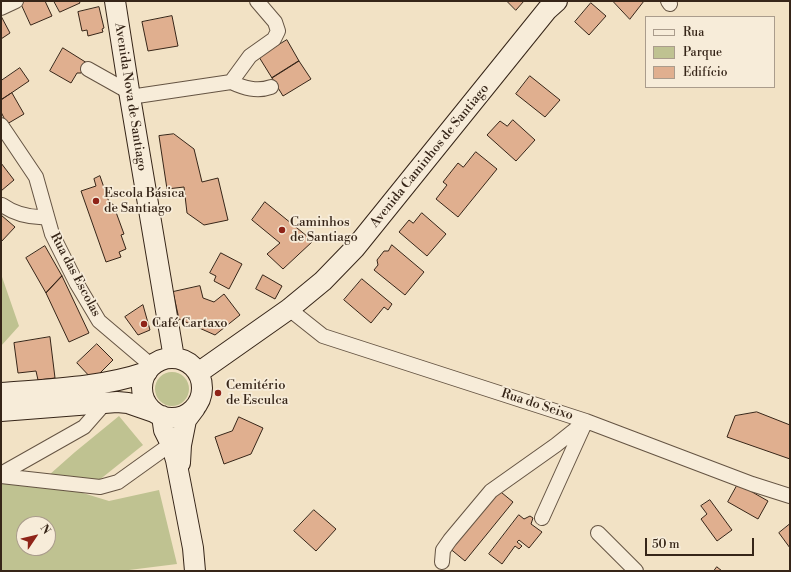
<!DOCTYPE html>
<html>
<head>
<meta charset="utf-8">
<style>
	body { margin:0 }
	#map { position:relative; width:791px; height:572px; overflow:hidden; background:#f2e2c5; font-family:"Libre Bodoni",serif }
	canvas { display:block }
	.frame { position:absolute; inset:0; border:2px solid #362518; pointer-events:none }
	.legend { position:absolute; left:645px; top:16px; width:130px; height:72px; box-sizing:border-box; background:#f7ecd9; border:1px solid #aa9c8c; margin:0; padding:5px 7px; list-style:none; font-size:12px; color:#362518 }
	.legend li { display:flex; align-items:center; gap:8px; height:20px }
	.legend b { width:20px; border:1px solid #aa9c8c }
	.north { position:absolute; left:16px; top:516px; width:40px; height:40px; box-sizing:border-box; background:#f7ecd9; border:1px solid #aa9c8c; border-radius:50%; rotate:55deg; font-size:11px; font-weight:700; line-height:16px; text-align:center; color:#362518 }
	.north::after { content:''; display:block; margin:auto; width:14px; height:18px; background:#8f2418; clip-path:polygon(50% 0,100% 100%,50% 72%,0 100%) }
	.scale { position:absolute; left:645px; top:538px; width:109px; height:18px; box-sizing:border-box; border:2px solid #362518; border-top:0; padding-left:5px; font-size:12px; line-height:14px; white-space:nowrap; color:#362518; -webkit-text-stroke:3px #f7ecd9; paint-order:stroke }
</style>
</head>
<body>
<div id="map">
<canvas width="791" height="572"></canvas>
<div class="frame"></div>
<ul class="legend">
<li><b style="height:5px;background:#f7ecd9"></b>Rua</li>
<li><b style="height:11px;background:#bfc291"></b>Parque</li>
<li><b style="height:11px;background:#e0af8f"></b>Edifício</li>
</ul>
<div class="north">N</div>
<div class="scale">50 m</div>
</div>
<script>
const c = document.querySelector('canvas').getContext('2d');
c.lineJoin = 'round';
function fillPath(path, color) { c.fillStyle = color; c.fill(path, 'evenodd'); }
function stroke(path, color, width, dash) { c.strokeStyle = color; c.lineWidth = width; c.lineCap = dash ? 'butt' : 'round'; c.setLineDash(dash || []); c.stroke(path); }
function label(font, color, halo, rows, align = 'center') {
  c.font = font + ' "Libre Bodoni",serif'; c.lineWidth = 3.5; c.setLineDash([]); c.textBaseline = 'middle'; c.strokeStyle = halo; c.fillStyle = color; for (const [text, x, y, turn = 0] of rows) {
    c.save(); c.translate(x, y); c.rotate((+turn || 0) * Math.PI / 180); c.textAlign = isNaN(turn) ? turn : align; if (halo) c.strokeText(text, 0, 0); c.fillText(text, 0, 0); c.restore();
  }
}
const green = new Path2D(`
	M1 274 19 326 1 346Z
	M155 389a17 17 0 1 1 34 0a17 17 0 1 1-34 0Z
	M119 416 143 445 98 481 49 475 75 452Z
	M1 468 109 501 159 490 177 564 121 571H1ZM24 524H48V548H24Z`);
const building = new Path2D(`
	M20 1H45L52 16 31 25Z
	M54 1H79L80 3 60 12Z
	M507 1H524L516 10Z
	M613 1H644L630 19Z
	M591 3 606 16 589 35 575 22Z
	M99 7 104 28 102 29 103 32 88 36 87 30 82 31 78 12Z
	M1 16 10 33 1 39Z
	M172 16 178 46 148 51 142 22Z
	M287 40 299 61 272 78 259 57Z
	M63 48 87 63 81 73H77L71 83 50 71Z
	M299 61 311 79 283 96 272 78Z
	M20 68 29 81 1 100V81Z
	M530 76 560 100 545 117 516 94Z
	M12 93 24 114 7 124 1 112V100Z
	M513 120 535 140 516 161 487 135 500 121 507 126Z
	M174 134 194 149 202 182 218 178 228 220 204 225 187 213 184 187 167 189 159 136Z
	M476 152 497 169 458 217 436 199 447 185 443 182 458 163 463 167Z
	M1 163 14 180 1 191Z
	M100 176 110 205 113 204 124 234 121 235 126 249 119 252 121 257 106 262 81 191 96 186 94 179Z
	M265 202 313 241 283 269 267 254 280 243 252 220Z
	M422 213 446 234 427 256 399 232 409 220 413 223Z
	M1 215 15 227 1 242Z
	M392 245 424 272 405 295 374 270 378 265 377 260 384 251H388Z
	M45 246 62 276 46 293 26 258Z
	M221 253 242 264 229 289 214 281 216 276 210 273Z
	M263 275 282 286 275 299 256 289Z
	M62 276 89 333 69 342 46 293Z
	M362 279 392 304 388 310 384 307 371 323 344 300Z
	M200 286 203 298 214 302 224 294 240 315 215 335 179 319 173 292Z
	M143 305 150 330 138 335 125 317Z
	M50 337 55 378 38 380 36 371 18 373 14 343Z
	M97 344 113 360 93 380 77 363Z
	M757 412 790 425V459L727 437 735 416Z
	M239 417 263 428 251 454 224 464 215 437 232 431Z
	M738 484 768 501 758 519 728 502Z
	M496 488 513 502 465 561 448 547Z
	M710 500 732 530 717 541 701 519 707 514 701 506Z
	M314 510 336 529 316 551 294 531Z
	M519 515 524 519 530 516 533 518 531 524 542 532 529 548 519 540 517 542 522 546 519 549 515 546 502 564 489 554Z
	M790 524V548L779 533Z
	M717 567 722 571H714Z`);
const street = new Path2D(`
	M668 1 670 4
	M1 8 16 1
	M88 69 129 92
	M231 82C244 88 257 92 271 87
	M130 97 231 82 250 56 274 39 278 31 275 22 257 1
	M1 125 36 177 52 234 77 284 99 321 152 366
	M2 205C16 215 30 218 47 217
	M289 309 323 336 586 421 752 484 790 496
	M1 474 84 427 105 403
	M1 476 100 487 118 482 171 444
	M542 518 585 423
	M598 533 636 571
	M442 562 443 550 450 540 491 491 556 445 586 421`);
const secondary = new Path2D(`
	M115 1 130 97 174 358
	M142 388a30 30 0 1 1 60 0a30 30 0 1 1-60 0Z
	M198 373 289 309 323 281 355 248 547 10 557 1
	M1 393C50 389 100 388 147 372
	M1 411 117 402 128 403 154 412
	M162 416 164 430 171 444 176 460 193 548 195 571
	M180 463 181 445 186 420 195 408`);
const markers = [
	[96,201,4,"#8f2418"],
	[282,230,4,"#8f2418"],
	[144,324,4,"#8f2418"],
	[218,393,4,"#8f2418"]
];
const streetNames = [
	["Avenida Nova de Santiago",130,97,81],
	["Avenida Caminhos de Santiago",430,156,-51],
	["Rua das Escolas",75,275,62],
	["Rua do Seixo",537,405,18]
];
const poiNames = [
	["Escola Básica",104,194],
	["de Santiago",104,209],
	["Caminhos",290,223],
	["de Santiago",290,238],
	["Café Cartaxo",152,324],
	["Cemitério",226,386],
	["de Esculca",226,401]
];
fillPath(green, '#bfc291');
fillPath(building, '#e0af8f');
stroke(building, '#362518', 1);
stroke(street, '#655443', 16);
stroke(secondary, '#362518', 22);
stroke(street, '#f7ecd9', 14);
stroke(secondary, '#f7ecd9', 20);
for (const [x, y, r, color] of markers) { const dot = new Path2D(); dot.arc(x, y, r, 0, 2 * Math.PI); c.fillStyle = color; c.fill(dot); stroke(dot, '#f7ecd9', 1.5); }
label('13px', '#362518', '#f7ecd9', streetNames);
label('13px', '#362518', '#f7ecd9', poiNames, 'left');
</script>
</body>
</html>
